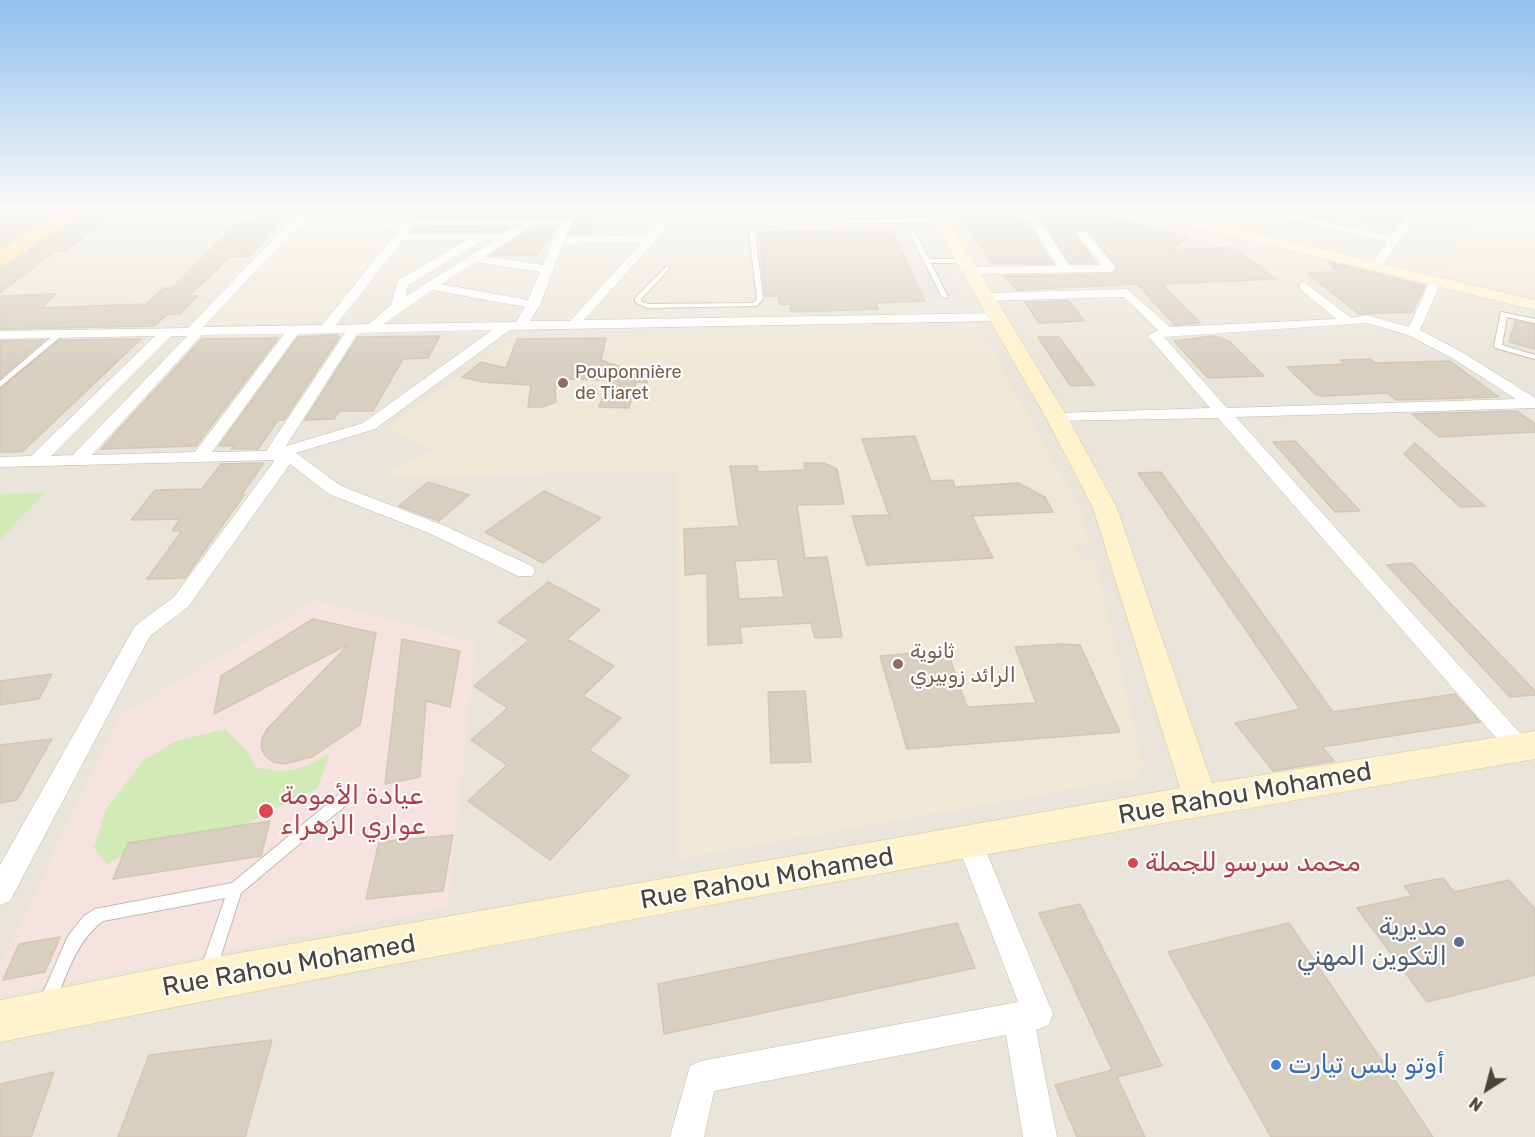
<!DOCTYPE html>
<html>
<head>
<meta charset="utf-8">
<style>
	body { margin:0 }
	#map { position:relative; width:1535px; height:1137px; overflow:hidden; background:#f6f3ec; font-family:Rubik,sans-serif }
	canvas { display:block }
	.north { position:absolute; left:1457px; top:1059px; width:60px; height:60px; -webkit-text-stroke:4px #fff; paint-order:stroke; rotate:216deg; font-size:16px; font-weight:700; line-height:24px; text-align:center; color:#4b4439 }
	.north::after { content:''; display:block; margin:auto; width:21px; height:27px; background:#4b4439; clip-path:polygon(50% 0,100% 100%,50% 72%,0 100%) }
</style>
</head>
<body>
<div id="map">
<canvas width="1535" height="1137"></canvas>
<div class="north">N</div>
</div>
<script>
const c = document.querySelector('canvas').getContext('2d');
c.lineJoin = 'round';
function fillPath(path, color) { c.fillStyle = color; c.fill(path, 'evenodd'); }
function stroke(path, color, width, dash) { c.strokeStyle = color; c.lineWidth = width; c.lineCap = dash ? 'butt' : 'round'; c.setLineDash(dash || []); c.stroke(path); }
function label(font, color, halo, rows, align = 'center') {
  c.font = font + ' Rubik,Cairo,sans-serif'; c.lineWidth = 4.5; c.setLineDash([]); c.textBaseline = 'middle'; c.strokeStyle = halo; c.fillStyle = color; for (const [text, x, y, turn = 0] of rows) {
    c.save(); c.translate(x, y); c.rotate((+turn || 0) * Math.PI / 180); c.textAlign = isNaN(turn) ? turn : align; if (halo) c.strokeText(text, 0, 0); c.fillText(text, 0, 0); c.restore();
  }
}
const residential = new Path2D(`
	M0 207H1535V1137H0Z`);
const education = new Path2D(`
	M1477 207H1535V296L1443 274Z
	M392 227 328 322 209 325 294 229Z
	M981 330 1081 510 1089 545 1075 546 1080 560 1095 559 1144 768 1136 778 678 859 676 472 384 476 432 448 387 427 512 339Z`);
const medical = new Path2D(`
	M316 600 476 643 448 907 0 996V965L119 716Z`);
const green = new Path2D(`
	M44 493 0 540V494Z
	M225 729 246 749 256 767C289 775 302 770 330 753L317 789 269 811 225 837 133 851 107 864 94 848 106 809 144 760 176 741Z`);
const parking = new Path2D(`
	M922 226 937 253 916 258 906 255 901 244 907 243 904 238 899 239 893 227Z
	M913 270 951 274 964 300 929 301Z`);
const building = new Path2D(`
	M0 207H59L57 208H63L0 248Z
	M122 207 66 251 54 252 0 293V267L8 265 92 208Z
	M271 207H294L250 256 230 257 189 296H198L180 314H168L154 326 0 329V296L55 294 42 308 146 304 164 288H172L238 223H254Z
	M428 207H597L589 233H570L574 220 567 216 420 217Z
	M955 207H991L1027 223 1053 264H993Z
	M1014 207H1113L1101 215 1188 237 1171 250 1233 247 1276 279 1162 284 1200 323 1175 325 1137 284 1017 290 1004 276 1110 274 1118 268 1086 229 1074 233 1096 263H1070L1042 221 1033 214Z
	M1285 207H1310L1339 217 1335 221 1285 210Z
	M1338 207H1386L1404 211 1393 227 1351 218 1355 213Z
	M557 226 537 255H491L535 227Z
	M414 227H511L505 231 412 232Z
	M891 228 925 301 876 303 878 309 791 312 790 304 780 305 778 296H765L759 232Z
	M1329 262 1425 286 1412 312 1359 314 1307 273 1338 272Z
	M1069 301 1084 321 1039 323 1025 302Z
	M1515 321 1535 325V349L1509 342Z
	M337 335 336 337H339L284 420H278L258 449H231L234 446H219L298 337Z
	M440 336 428 358 403 359 373 411H339L334 419 305 420 358 337Z
	M1213 336 1229 341 1264 376 1208 378 1174 341Z
	M1038 337H1059L1094 385 1072 386 1069 384Z
	M278 338 196 446 101 449 202 339Z
	M606 338 601 360 648 377 647 383 636 382 629 408 599 407 608 380 570 379 555 388 556 402 542 407H528L531 385 482 382 462 377 481 362 506 368 517 339Z
	M141 339 22 452H0V389L60 340Z
	M44 340 0 378V341Z
	M1370 359 1375 363 1450 361 1499 397 1396 400 1387 393 1324 396 1315 394 1287 367 1345 364 1340 360Z
	M1517 411 1535 424V432L1439 437 1412 414Z
	M915 436 931 481 953 480 955 487 1018 483 1045 497 1053 512 972 516 993 558 867 565 852 516 889 515 862 439Z
	M1295 441 1360 511 1335 512 1273 442Z
	M1415 443 1485 506 1460 507 1404 454Z
	M264 463 241 495H244L185 578 147 579 182 531H172L180 519 131 520 155 490 202 489 221 464Z
	M804 463H824L837 469 844 504 797 505 805 558 827 557 842 637 815 638 811 623 740 627 742 643 708 645 707 573 685 575 684 529 739 526 730 466H757L758 472 805 470ZM777 559 784 597 739 599 735 561Z
	M1161 472 1333 712 1455 694 1480 722 1322 747 1334 761 1273 771 1235 723 1300 709 1138 473Z
	M428 482 469 495 439 521 399 506Z
	M544 491 601 518 543 563 485 532Z
	M1412 563 1535 691V695L1510 697 1387 565Z
	M548 582 600 610 567 639 614 666 583 696 621 718 589 750 629 776 550 860 468 801 507 765 471 740 508 708 474 686 529 640 498 622Z
	M313 619 376 633 360 725 312 757 285 764 273 762 265 756 261 748 262 738 268 728 349 644 214 714 221 676Z
	M402 639 460 651 450 707 426 701 420 777 385 784Z
	M1060 644 1080 645 1120 732 907 749 880 656 947 650 967 707 1036 703 1015 647Z
	M52 674 39 699 0 705V681Z
	M805 691 811 762 771 763 768 692Z
	M52 739 17 800 0 803V745Z
	M270 821 261 856 113 879 128 843Z
	M453 835 443 891 366 899 379 842Z
	M1443 878 1454 892 1509 880 1535 909V975L1427 1002 1357 908 1412 896 1404 886Z
	M1080 904 1162 1066 1117 1077 1145 1137H1077L1055 1085 1112 1070 1039 913Z
	M957 923 975 968 664 1034 658 984Z
	M1289 923 1433 1137H1271L1168 952Z
	M60 937 45 972 3 980 19 944Z
	M272 1040 245 1137H118L149 1055Z
	M54 1072 31 1137H0V1084Z`);
const lane = new Path2D(`
	M753 207H759L765 221 940 218 943 220 940 222 763 225 760 223Z
	M752 229 755 231 763 299 757 306 647 308 635 302V298L667 266 670 268 669 269 641 299V301L648 304 753 303 757 299 749 231Z
	M909 229 914 230 929 259H965L968 261 965 263H931L948 297 947 298 942 297 908 230Z
	M1501 312 1535 319V323L1507 317 1502 345 1535 355V359L1495 348 1494 346Z
	M57 332 64 334 0 387V381Z
	M347 790 352 792 354 796 352 800 241 893 214 977 208 979 202 977 200 971 225 898 103 921C75 942 66 977 53 1008L47 1010 41 1008 39 1002 68 936 84 916 95 909 232 883 342 792Z`);
const street = new Path2D(`
	M304 207H315L304 220 567 218 572 221 566 237 649 235 671 207H681L656 240 584 320 999 313 1006 317 999 321 510 330 375 429 296 453 341 486 445 526 532 566 535 571 532 576H518L431 534 329 494 290 464 188 607 150 636 10 901 0 905V865L135 626 174 597 275 460 0 467V457L31 456 155 336 0 339V331L188 328ZM560 224 543 265 485 256 534 225ZM413 225H519L506 233 408 234ZM298 226H402L322 325 203 327ZM403 240H467L398 280 391 305 369 324 336 325ZM483 240H495L406 296 408 285ZM642 242 570 321H530L540 305 563 244ZM476 262 540 272 528 300 441 284ZM432 290 525 307 516 322 384 324ZM492 330 363 423 286 446 358 333ZM345 333 266 451 212 452 298 334ZM284 334 195 452 92 455 202 335ZM171 336H187L73 455 51 456Z
	M993 207C1041 207 1045 229 1069 265H1101L1076 233 1086 231 1116 268 1110 272 967 274 965 271 971 267 1057 266 1029 221Z
	M1203 207H1214L1195 224H1187V220Z
	M1240 207H1259L1392 236 1413 207H1423L1380 269 1376 270 1370 266 1387 242Z
	M1312 207H1331L1353 214 1348 217Z
	M1436 276 1442 280 1420 330 1462 352 1535 398V408L1236 417 1527 741 1531 748 1527 755 1519 758 1511 755 1218 418 1051 421 1049 418 1051 415 1057 413 1210 408 1148 336 1158 330 1124 297 987 301 981 297 987 293 1127 289 1170 327 1336 319 1300 289V283L1304 282 1351 318 1367 315 1409 327 1430 280ZM1367 323 1408 335 1452 358 1516 399 1227 408 1164 337Z
	M970 831 979 834 1053 1014 1049 1025 1036 1030 1057 1137H1023L1006 1035 714 1091 704 1137H670L690 1066 701 1061 1018 1002 957 843 961 834Z`);
const secondary = new Path2D(`
	M930 207H944L948 220 1068 418 1117 508 1212 783 1535 731V759C1022 846 510 939 0 1042V1000L205 959 1180 788 1093 508 1046 418 932 220Z
	M1121 207H1146L1535 300V310L1123 210Z`);
const primary = new Path2D(`
	M69 207H90L7 263 0 265V251Z`);
const markers = [
	[563,383,6,"#8d6e63"],
	[898,664,6,"#8d6e63"],
	[266,811,8,"#e0444e"],
	[1133,863,6,"#e0444e"],
	[1459,942,6,"#5c6f8a"],
	[1276,1065,6,"#3f7fe0"]
];
const farEducationnames = [
	["Pouponnière",575,373],
	["de Tiaret",575,394]
];
const educationNames = [
	["ثانوية",910,652],
	["الرائد زوبيري",910,676]
];
const nearStreetnames = [
	["Rue Rahou Mohamed",1245,794,-10],
	["Rue Rahou Mohamed",767,879,-10],
	["Rue Rahou Mohamed",289,966,-10]
];
const nearHealthnames = [
	["عيادة الأمومة",280,796],
	["عواري الزهراء",280,826],
	["محمد سرسو للجملة",1145,863]
];
const nearServicenames = [
	["مديرية",1447,927],
	["التكوين المهني",1447,957]
];
const nearShopnames = [
	["أوتو بلس تيارت",1288,1065]
];
fillPath(residential, '#eae5da');
fillPath(education, '#efe8d6');
fillPath(medical, '#f6e3e0');
fillPath(green, '#d2eab5');
fillPath(parking, '#e5e3e0');
fillPath(building, '#d8cfc1');
stroke(building, '#d3c7b4', 1.5);
stroke(lane, '#c2bbae', 2);
stroke(street, '#c2bbae', 1);
stroke(secondary, '#d6c79b', 1);
stroke(primary, '#e6c16a', 1);
fillPath(lane, '#fff');
fillPath(street, '#fff');
fillPath(secondary, '#fff3cd');
fillPath(primary, '#ffe39c');
const sky = c.createLinearGradient(0, 0, 0, 366);
sky.addColorStop(0, '#8fc1ec');
sky.addColorStop(0.57, '#fbfaf6');
sky.addColorStop(1, '#fbfaf600');
c.fillStyle = sky;
c.fillRect(0, 0, 1535, 366);
for (const [x, y, r, color] of markers) { const dot = new Path2D(); dot.arc(x, y, r, 0, 2 * Math.PI); c.fillStyle = color; c.fill(dot); stroke(dot, '#fff', 2); }
label('18px', '#785e54', '#fff', farEducationnames, 'left');
label('21px', '#785e54', '#fff', educationNames, 'left');
label('26px', '#4b4439', '#fff', nearStreetnames);
label('26px', '#be3a42', '#fff', nearHealthnames, 'left');
label('26px', '#4e5e75', '#fff', nearServicenames, 'right');
label('26px', '#366cbe', '#fff', nearShopnames, 'left');
</script>
</body>
</html>
